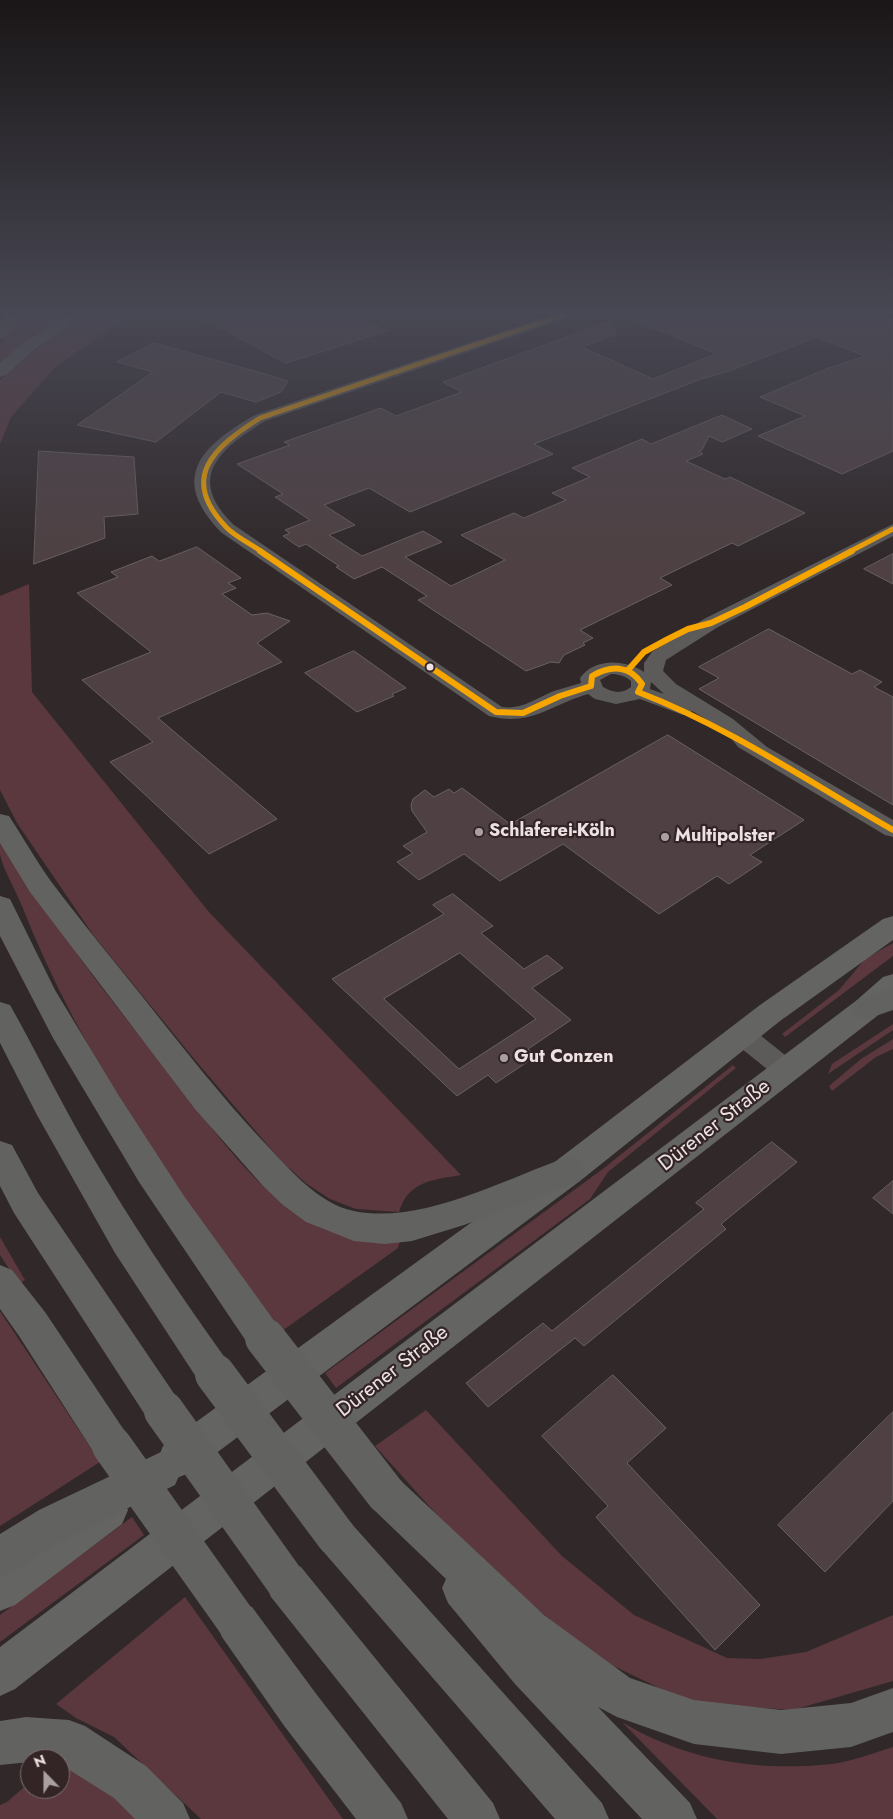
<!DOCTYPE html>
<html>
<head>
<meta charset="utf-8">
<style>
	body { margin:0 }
	#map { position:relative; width:893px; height:1819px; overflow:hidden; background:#302829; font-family:Jost,sans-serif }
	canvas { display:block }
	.north { position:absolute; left:20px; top:1749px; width:50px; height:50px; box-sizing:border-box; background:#332426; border:1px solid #7d7072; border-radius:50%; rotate:338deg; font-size:14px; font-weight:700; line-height:20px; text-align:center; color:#ece1e3 }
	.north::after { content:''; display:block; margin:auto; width:18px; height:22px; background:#aaa0a2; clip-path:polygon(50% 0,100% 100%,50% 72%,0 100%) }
</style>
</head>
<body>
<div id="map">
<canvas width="893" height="1819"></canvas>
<div class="north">N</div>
</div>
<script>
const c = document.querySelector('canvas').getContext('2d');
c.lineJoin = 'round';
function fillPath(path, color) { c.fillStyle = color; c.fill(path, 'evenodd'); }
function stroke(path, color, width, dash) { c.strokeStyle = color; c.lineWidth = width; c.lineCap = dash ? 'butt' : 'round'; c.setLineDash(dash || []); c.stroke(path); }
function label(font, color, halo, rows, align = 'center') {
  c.font = font + ' Jost,sans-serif'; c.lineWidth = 4.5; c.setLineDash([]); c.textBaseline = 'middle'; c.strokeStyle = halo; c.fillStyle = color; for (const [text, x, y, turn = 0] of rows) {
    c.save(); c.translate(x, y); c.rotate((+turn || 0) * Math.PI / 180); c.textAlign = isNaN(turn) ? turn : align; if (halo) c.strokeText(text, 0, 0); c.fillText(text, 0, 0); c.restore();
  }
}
const green = new Path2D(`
	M23 315H70L49 328 0 366V346L15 319H20Z
	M89 315H130L55 367 11 417 0 444V380L46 341Z
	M29 584 32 692 209 912 461 1175C433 1180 408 1181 399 1212L356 1209 330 1199 307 1184 282 1162 195 1060 94 936 17 823 0 790V596Z
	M0 839C31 887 62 934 96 980 122 1014 149 1048 176 1081 215 1132 255 1190 311 1223 338 1238 370 1238 400 1241L398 1248 282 1331C183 1200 82 1060 22 906 17 893 2 867 0 854 0 849 0 844 0 839Z
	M893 943V956L785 1037 782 1034 839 990 865 959Z
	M893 1024V1030L828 1074 832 1064Z
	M893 1039V1049L876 1057 832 1091 829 1086 861 1059Z
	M733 1065 736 1068 608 1172 590 1199 336 1388 325 1373 604 1168Z
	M0 1237 25 1280 19 1284 0 1255Z
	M0 1311 100 1462 0 1526Z
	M426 1410 562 1556 634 1615 727 1658 760 1659 806 1652 893 1615V1681L793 1710 690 1703 589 1654 466 1547 375 1446Z
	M132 1517 144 1535 0 1642V1615Z
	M185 1597 343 1819H201L114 1737 76 1718 56 1704Z
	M622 1722C684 1760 758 1772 831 1764 851 1762 873 1753 893 1747V1819H717Z
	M60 1761 154 1819H0V1805L7 1802 30 1782V1789H60Z`);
const building = new Path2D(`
	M197 315H354L387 331 286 363Z
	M622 315H882L893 319V451L842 474 758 436 805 416 760 397 829 368 865 356 817 337 729 371 701 379 534 444 553 454 410 512 369 488 324 505 355 525 329 535 362 556 423 531 442 542 405 557 451 586 505 560 461 535 514 513 524 518 566 500 552 493 590 477 572 468 642 439 651 444 722 415 752 429 722 442 709 436 702 450 699 451 703 454 686 461 725 479 730 477 805 513 738 546 732 543 660 578 672 585 580 630 593 638 583 643 585 645 564 655 559 663 551 662 526 671 418 600 427 596 382 567 354 579 336 567 339 566 306 544 299 547 283 536 290 533 285 530 310 520 275 497 283 494 237 464 290 445 284 442 381 408 396 416 462 392 443 382 611 321 616 334 582 347 653 379 716 354Z
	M154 343 258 372 288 381 281 392 256 402 221 392 156 442 77 425 153 372 117 362Z
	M39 451 134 457 138 514 104 517 105 538 34 564Z
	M197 547 241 578 228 583 236 588 222 594 252 615 267 613 290 621 257 643 282 662 158 718 277 819 209 854 110 762 153 742 82 680 151 652 77 593 118 577 111 572 152 556 159 561Z
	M893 554V584L864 569Z
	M769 629 852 674 860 670 882 682 874 687 893 697V805L699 689 719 678 699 667Z
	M354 651 406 688 392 694 394 696 357 712 305 673Z
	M668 735 804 820 750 855 762 862 729 884 717 876 659 914 563 844 500 881 464 854 419 880 397 862 413 853 403 846 427 832 412 811 411 805 413 799 425 790 434 797 449 789 454 793 462 788 510 824Z
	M453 894 493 926 481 933 524 969 547 955 563 968 532 988 571 1020 528 1049 536 1056 496 1083 488 1075 457 1096 332 979 444 914 433 905ZM460 953 536 1019 459 1069 384 999Z
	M772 1142 797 1162 721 1224 726 1229 584 1346 575 1338 488 1407 466 1383 543 1323 552 1331 704 1209 696 1203Z
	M893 1181V1214L873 1198Z
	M613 1375 666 1428 627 1463 760 1605 715 1650 596 1517 608 1506 542 1436Z
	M893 1412V1501L825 1572 778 1525Z`);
const minor = new Path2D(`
	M551 315H570L568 318 265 421C220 449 185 477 234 525L502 707C522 710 536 698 554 691 563 688 572 686 581 683L580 678C594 658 625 659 644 672V663L652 652 704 619 893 524V536L718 627 666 660 663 671 676 684 733 719 767 747 893 820V837L885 835 738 747C726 730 711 722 692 711L690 713 683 715 640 699 616 704 595 699 588 694C550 705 531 727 489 716L222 533C168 478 201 446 255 415ZM611 674C619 674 625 676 631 681V687C622 694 613 693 603 687L600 680ZM651 682 664 694 650 689Z
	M741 1024 750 1027 795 1063 799 1070 795 1077 786 1080 777 1077 732 1041 728 1034 732 1027Z`);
const major = new Path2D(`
	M893 916V940L780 1021 580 1181 191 1472 177 1478 163 1472 158 1459 163 1446 556 1161 760 1005 883 919Z
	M893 974V1002L877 1016 15 1689 0 1696V1647L746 1084 857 1000 883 977Z
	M108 1490 122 1496 128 1510 122 1524 15 1605 0 1611V1565L94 1496Z`);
const highway = new Path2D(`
	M5 315H20L6 337 0 339V322Z
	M67 315H85L34 350 6 375 0 377V363L22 344Z
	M0 814 9 816C23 837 35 859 50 880 83 924 119 967 153 1010 188 1054 222 1097 260 1138 285 1164 317 1204 354 1211 422 1225 504 1179 568 1157L580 1161 584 1171 580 1181 464 1225 412 1241 385 1244 354 1241 306 1222 283 1205 263 1186 195 1109 30 892 0 843Z
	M0 896 10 899 55 990 119 1096 184 1196 278 1326 283 1338 278 1350 265 1355 252 1350 139 1182 53 1038 0 936Z
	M893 988V1010L867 1019 857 1016 852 1008 857 1000Z
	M0 1002 10 1005C36 1051 58 1097 84 1142 128 1218 177 1291 228 1362L234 1374 228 1386 215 1391 202 1386 115 1253 37 1115 0 1043Z
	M0 1141 12 1145 38 1193 177 1398 183 1411 177 1424 164 1429 151 1424 14 1213 0 1186Z
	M0 1265 12 1270 45 1312 126 1433 131 1446 126 1459 112 1465 98 1459 19 1336 0 1309Z
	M161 1452 175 1457 181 1471 175 1485 67 1538 14 1571 0 1577V1534L39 1510Z
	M386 1474 400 1480 544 1615 630 1678 694 1700 781 1710 851 1703 893 1688V1732L851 1747 781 1754 694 1744 617 1717 598 1707 690 1803 697 1819H642L515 1684 448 1603 442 1588 446 1579 372 1508 366 1494 372 1480Z
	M336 1516 350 1522 602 1803 609 1819H555L322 1550 316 1536 322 1522Z
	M286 1561 301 1567 493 1803 500 1819H448L271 1597 265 1582 271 1567Z
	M237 1601 252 1607 317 1695 401 1803 408 1819H356L285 1727 222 1637 216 1622 222 1607Z
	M26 1717 69 1720 85 1726 146 1766 183 1803 190 1819H135L114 1798 60 1764V1759H30V1762L0 1765V1721Z`);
const highwayBridge = new Path2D(`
	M265 1338 386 1494
	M215 1374 336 1536
	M164 1411 286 1582
	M112 1446 237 1622`);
const bus1Far1 = new Path2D(`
	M262 552C251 544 236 537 227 528 178 478 214 447 260 418L563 315
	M849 552 893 529`);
const bus1 = new Path2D(`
	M260 551 496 712 523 713 560 696 591 686
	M628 670 644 652 668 639 688 629 711 623 745 607 852 551
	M591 686 592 676C611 665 629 665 642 684L638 692C729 727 809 782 893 830`);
const markers = [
	[430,667,4.5,"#ece1e3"],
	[479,832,5,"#aaa0a2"],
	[665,837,5,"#aaa0a2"],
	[504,1058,5,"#aaa0a2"]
];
const poiNames = [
	["Schlaferei-Köln",489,832],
	["Multipolster",675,837],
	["Gut Conzen",514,1058]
];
const nearStreetnames = [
	["Dürener Straße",715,1126,-38],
	["Dürener Straße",393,1372,-38]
];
fillPath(green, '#5a383e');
fillPath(building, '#4f4143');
stroke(building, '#686162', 1);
fillPath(minor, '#5c5b5a');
fillPath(major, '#646563');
fillPath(highway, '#626260');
stroke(highwayBridge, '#626260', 40);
stroke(bus1Far1, '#f7a600', 5);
stroke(bus1, '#f7a600', 6);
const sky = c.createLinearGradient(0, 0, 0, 569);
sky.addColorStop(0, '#1a1617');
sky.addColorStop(0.55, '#484854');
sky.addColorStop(1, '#48485400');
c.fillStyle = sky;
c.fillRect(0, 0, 893, 569);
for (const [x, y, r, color] of markers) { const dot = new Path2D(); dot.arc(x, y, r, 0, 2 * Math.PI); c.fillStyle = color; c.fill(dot); stroke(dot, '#332426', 2); }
label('bold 18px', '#ece1e3', '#332426', poiNames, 'left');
label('21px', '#ece1e3', '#332426', nearStreetnames);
</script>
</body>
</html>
